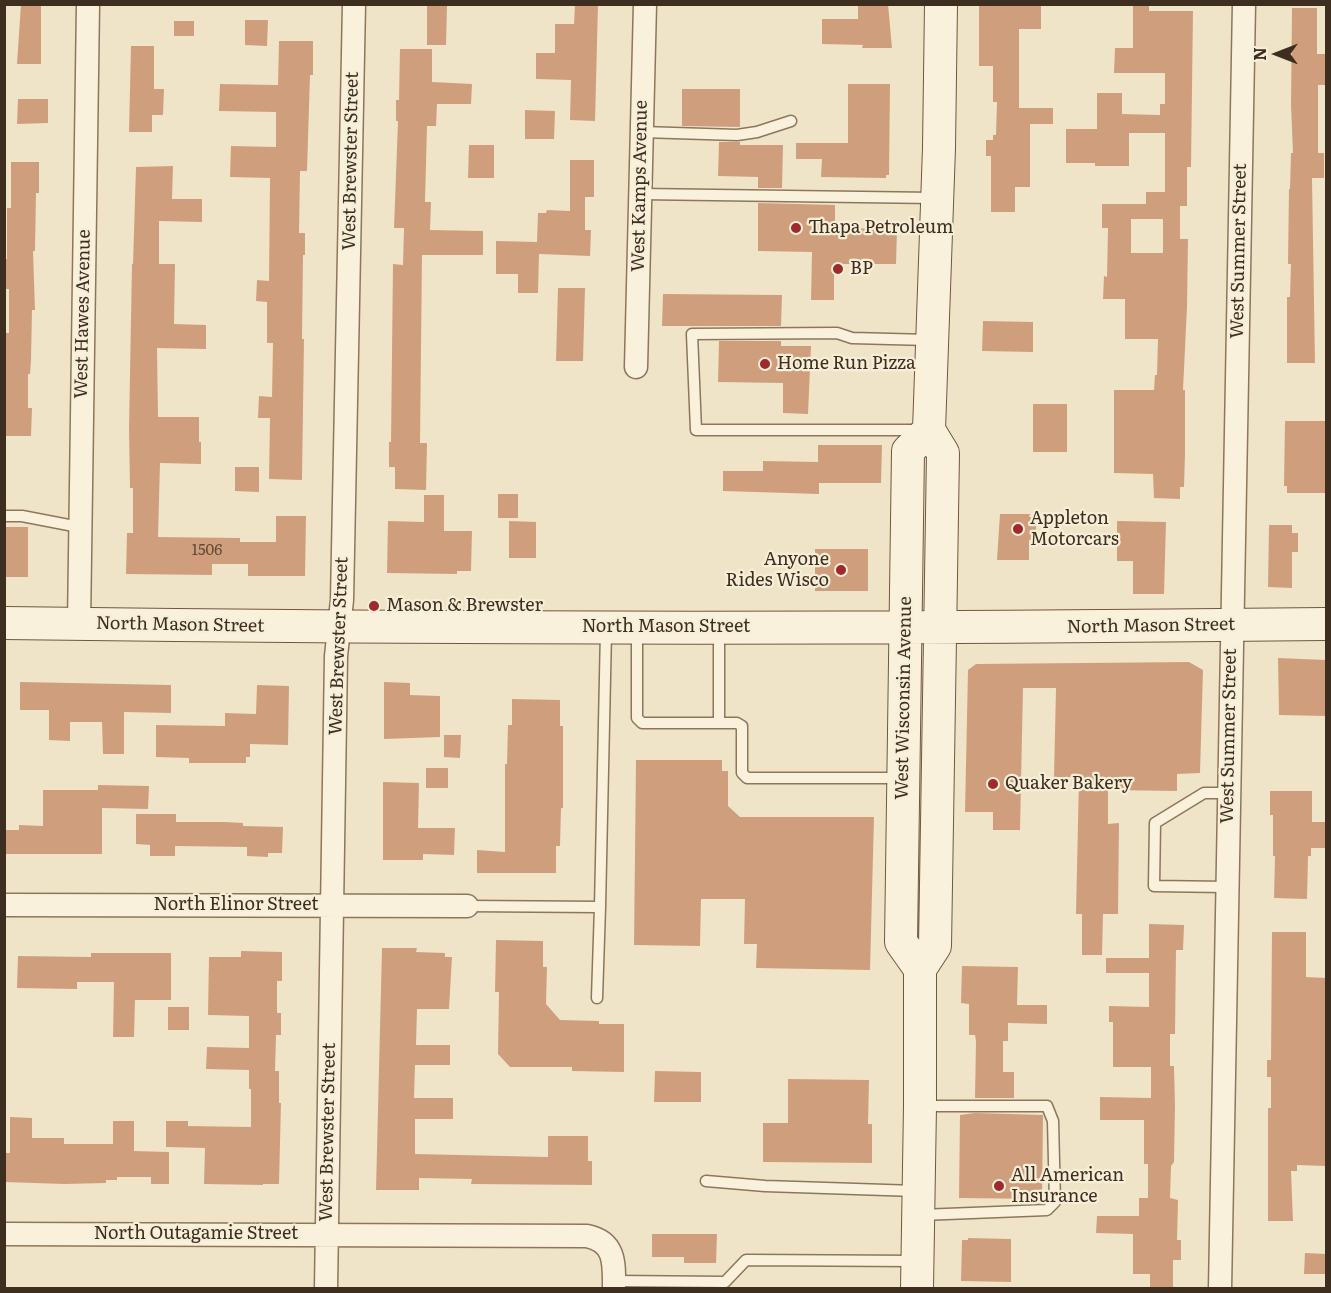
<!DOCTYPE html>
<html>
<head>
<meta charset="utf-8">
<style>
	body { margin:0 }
	#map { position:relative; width:1331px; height:1293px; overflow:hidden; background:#f0e4c8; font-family:Literata,serif }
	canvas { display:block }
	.frame { position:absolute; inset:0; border:6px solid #3d2e20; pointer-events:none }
	.north { position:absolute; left:1247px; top:24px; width:60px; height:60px; -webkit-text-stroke:4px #f7eed8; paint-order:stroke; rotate:270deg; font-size:16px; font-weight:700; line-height:24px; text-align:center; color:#3d2e20 }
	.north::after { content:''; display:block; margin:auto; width:21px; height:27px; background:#3d2e20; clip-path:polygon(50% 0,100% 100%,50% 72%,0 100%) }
</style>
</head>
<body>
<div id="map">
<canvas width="1331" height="1293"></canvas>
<div class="frame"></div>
<div class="north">N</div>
</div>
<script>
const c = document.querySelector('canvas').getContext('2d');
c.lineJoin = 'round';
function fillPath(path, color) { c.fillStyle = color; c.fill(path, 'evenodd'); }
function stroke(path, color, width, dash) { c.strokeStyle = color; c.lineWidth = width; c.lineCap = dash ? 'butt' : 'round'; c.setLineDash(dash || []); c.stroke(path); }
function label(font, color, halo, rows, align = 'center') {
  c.font = font + ' Literata,serif'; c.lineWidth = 4.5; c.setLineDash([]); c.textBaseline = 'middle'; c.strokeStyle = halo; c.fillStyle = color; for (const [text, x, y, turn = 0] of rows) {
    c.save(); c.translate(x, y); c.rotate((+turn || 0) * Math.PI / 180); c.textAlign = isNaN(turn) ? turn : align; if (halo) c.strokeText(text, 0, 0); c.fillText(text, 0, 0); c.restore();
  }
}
const building = new Path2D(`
	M21 4H41V64H17Z
	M575 4H598L595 121 570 120 571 80 536 79V53H555V24H574Z
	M858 4H888L892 48H862L863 45 822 44V19H858Z
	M979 4H1041V29H1019V108H1053V124H1030V187H1015V212H991V156H986V140H993V135H996L997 102H993V66H979Z
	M1133 5H1149V11H1193L1191 167H1187V206H1180V239H1188L1187 307 1183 390H1185V454L1184 487H1180V499L1154 498 1153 474 1114 473V390H1154L1155 375H1157L1158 339H1125V299H1103L1104 276 1107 277 1108 228H1102V204H1146V192H1165V133H1129V166H1095V163H1066V129H1097V93H1122V114L1160 115V104H1165V73H1114L1115 48H1133ZM1131 219H1163V253H1131Z
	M427 6H447L446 45H427Z
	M1292 8H1317V54H1326V85H1318V153H1324V178H1312L1315 363H1287V297H1290L1291 264H1288L1289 189H1290L1291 153H1293L1291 105Z
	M245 20H268L267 46 245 45Z
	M174 21H194V36H174Z
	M279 41H313V75H310L307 171H300L299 233H305V255H303L302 339H304L302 480 269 479 270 418H258L259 396 272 397 273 343H267V302L256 301 257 280 269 281 270 178 230 177 231 146 276 147V112L219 111 220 84 278 85Z
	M131 46H154V89H164L163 115H152V132H129Z
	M400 49H432V82L472 84 471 104H437L436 126H427L425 202H431L430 230 483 231V255H422L420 443H427L426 490 395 489V467H389V442H391L393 264 403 265 404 228H394L398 121H396V100H399Z
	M848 84H890L889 175H886V178L821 177 822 159H796V143H848Z
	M682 89H740V127L682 126Z
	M18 99H48V123L17 124Z
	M525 110 555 111 554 139H525Z
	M719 142H740V145H783L782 188H758V177L718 176Z
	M469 145H494V178H468Z
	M570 160H594V197H585V230H591L590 256 539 254 538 293H518V274H496V241L537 242 538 213H546L547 210 570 211Z
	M11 162H39V193H36L35 251H33L35 310H32L31 360 30 374H28V408H32L31 436H4V333H9V289H4V259H7V208H11Z
	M173 166 172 199H202V222L159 221V264H175L174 324 206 325V349L157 348 158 417H199V442H201V464L160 463 158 537 240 538V542H276V516H306L305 576H248V564H212V575L126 574 127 533H133V488H130L129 428 132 264H133L136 167Z
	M758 203 835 205V228L897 229 896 264H834V300H811L812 252 758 251Z
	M558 288H585L583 361H556Z
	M663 294 782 295 781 326H662Z
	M983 321 1033 322V352L982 351Z
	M719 341H781V346H811L808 414 783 413V383L718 382Z
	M1033 404H1067V452H1033Z
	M1285 421H1326V493H1287V486H1284Z
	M818 445H882L881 483H819V494L723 491V471H763V461L818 462Z
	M235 467H259V492L235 491Z
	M498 494H518V518H498Z
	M424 495H444V531H472L471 571H457V574L387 573 388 521 424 522Z
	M1000 514H1030L1029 517H1036V540H1029V560H997Z
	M509 521 536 522V558H509Z
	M1117 521 1166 522 1164 594H1133V561H1117Z
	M1269 525H1292V533H1298V552H1292V588L1268 587Z
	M4 527H28V577H4Z
	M815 549H868V591H815Z
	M1278 658 1326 660V716L1279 715Z
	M1189 662 1203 670 1200 773 1177 774V791L1108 790V824L1119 823 1118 914H1103L1102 955H1082V914H1076L1079 777H1054L1056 688H1023L1020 830H993V812H965L968 670 976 664Z
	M20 682 171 685V713L124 712V754H103L102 722H70V741L49 740V710H20Z
	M384 682 410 683V695L440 696V737L384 739Z
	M257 685 289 686 288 745 250 744V757H246V763H189V758L156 757V725L225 726V713L256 714Z
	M512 699 560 700V726H563V808H561L560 846H556V873H477V850L505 852V764H507L508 725H512Z
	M444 735H461L460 758 444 757Z
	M636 760H722V771H728V806L740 817H874L870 970 756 968 757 944H744L745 899H701L700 946 634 945Z
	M426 768H448V788H426Z
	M383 782 419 783 418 828H455L454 855 423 854V860H383Z
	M98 785 149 786 148 809 102 808V854H4V830H19V825L43 826V790H98Z
	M1270 791H1312V822H1326V848H1311V856H1308L1307 899 1274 898 1275 856H1273V815H1270Z
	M136 814H176V822H224L243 823V826L283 827 282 853H268V857L247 856V847L175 846V856H150V845L136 844Z
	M1149 924 1184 925 1183 950H1176L1175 1034H1170V1066H1174L1175 1106 1174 1162 1171 1166 1170 1198 1178 1200 1177 1240H1181V1260H1173V1288H1150V1274H1133V1234L1096 1233 1097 1216H1139V1198H1148V1164H1144V1120H1100V1097L1151 1098V1067H1113V1022H1109V1006L1149 1007V973H1106V958H1149Z
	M1272 932H1306V977L1326 978V1166L1297 1165V1171H1291L1293 1221H1268V1108H1271V1077H1267V1060H1271Z
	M496 940 543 941V967H547L546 1004 560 1020 599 1021V1024H624V1072L572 1071V1067H510L498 1054 499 992H495Z
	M382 948H417L416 952 445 953V957H452L449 1009H417L416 1045H450V1065H415L414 1098H453V1119H415V1154L548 1157V1136H588V1161H592V1185L471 1184 472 1179 419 1178V1190H376Z
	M241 951 282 952V981H277V1013H281V1035H276L275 1071H279V1103H281L279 1184H263V1185L204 1184 205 1148 166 1147V1121H188V1126L251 1127V1089H249V1070L206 1069 207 1047 249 1048V1016L208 1015 209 957H241Z
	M91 953H171V1000H135L134 1037H113L114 982H77V989L17 988 18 956 91 957Z
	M962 966 1018 967 1017 1005H1047V1024L1008 1023V1041H1003V1072H1014V1098H975L976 1041 975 1035H969V1004L961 1003Z
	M168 1007H189V1030H168Z
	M655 1071 701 1072V1102H654Z
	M788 1079 869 1080 868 1124H872V1163L763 1162V1123H788Z
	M975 1113 1043 1115 1042 1199 959 1198 960 1115Z
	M10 1117 32 1118V1138H64V1144H113V1121H134V1151L169 1152V1184H151V1177H117V1180H106V1183L64 1184 4 1182V1153H10Z
	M652 1234H717L716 1263H684V1257H652Z
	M968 1238 1011 1239V1282L961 1281 962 1240H968Z
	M1305 1253 1326 1254V1274H1304Z`);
const lane = new Path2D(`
	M642 132 737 135 757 132 791 121
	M640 194 934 198
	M919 430H696L692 334 837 333 852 338 929 340
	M4 516H22L79 527
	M719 630V723
	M637 631V718L642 723H737L742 726V773L747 778H899
	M1226 887 1154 886 1155 823 1204 793H1228
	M467 906 600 907 606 631
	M597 998 600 907
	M706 1181 765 1186 916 1191
	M921 1215 1047 1210 1055 1202 1053 1121 1047 1106H922
	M614 1281 725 1282 746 1260 916 1261`);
const street = new Path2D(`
	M636 367 645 4
	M79 624 88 4
	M4 905 467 906
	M4 1234 587 1236C616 1242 614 1264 614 1288
	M326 1288 336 656 342 600 354 4
	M1220 1288 1244 4`);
const secondary = new Path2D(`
	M4 623C445 629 886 629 1326 624
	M920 969 901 942 908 451 929 430
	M917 1288 920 1106V969L935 946 943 453 929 430 939 148 941 4`);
const markers = [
	[796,228,6,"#9e2a2b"],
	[838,269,6,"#9e2a2b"],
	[765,364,6,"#9e2a2b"],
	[1018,529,6,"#9e2a2b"],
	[841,570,6,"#9e2a2b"],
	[374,606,6,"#9e2a2b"],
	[993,784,6,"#9e2a2b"],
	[999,1186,6,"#9e2a2b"]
];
const numberNames = [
	["1506",207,551]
];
const streetNames = [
	["West Brewster Street",351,161,-89],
	["West Kamps Avenue",640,186,-89],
	["West Summer Street",1239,251,-89],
	["West Hawes Avenue",83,314,-89],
	["North Mason Street",180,625,1],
	["North Mason Street",1151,626,-1],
	["North Mason Street",666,627],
	["West Brewster Street",339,646,-88],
	["West Wisconsin Avenue",904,698,-89],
	["West Summer Street",1229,736,-89],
	["North Elinor Street",236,905],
	["West Brewster Street",328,1132,-89],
	["North Outagamie Street",196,1234]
];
const poiNames = [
	["Thapa Petroleum",808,228],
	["BP",850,269],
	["Home Run Pizza",777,364],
	["Appleton",1030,519],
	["Motorcars",1030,540],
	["Anyone",829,560,"right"],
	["Rides Wisco",829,581,"right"],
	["Mason & Brewster",386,606],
	["Quaker Bakery",1005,784],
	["All American",1011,1176],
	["Insurance",1011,1197]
];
fillPath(building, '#cf9f7d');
stroke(lane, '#8d765c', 13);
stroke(street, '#8d765c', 25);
stroke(secondary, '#6f573f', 34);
stroke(lane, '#faf1dc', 10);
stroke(street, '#faf1dc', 22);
stroke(secondary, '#faf1dc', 32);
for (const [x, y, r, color] of markers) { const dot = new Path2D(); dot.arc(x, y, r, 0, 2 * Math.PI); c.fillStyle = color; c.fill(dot); stroke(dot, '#f7eed8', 2); }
label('15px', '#624a37', null, numberNames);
label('18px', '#3d2e20', '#f7eed8', streetNames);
label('18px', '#3d2e20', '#f7eed8', poiNames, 'left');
</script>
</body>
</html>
